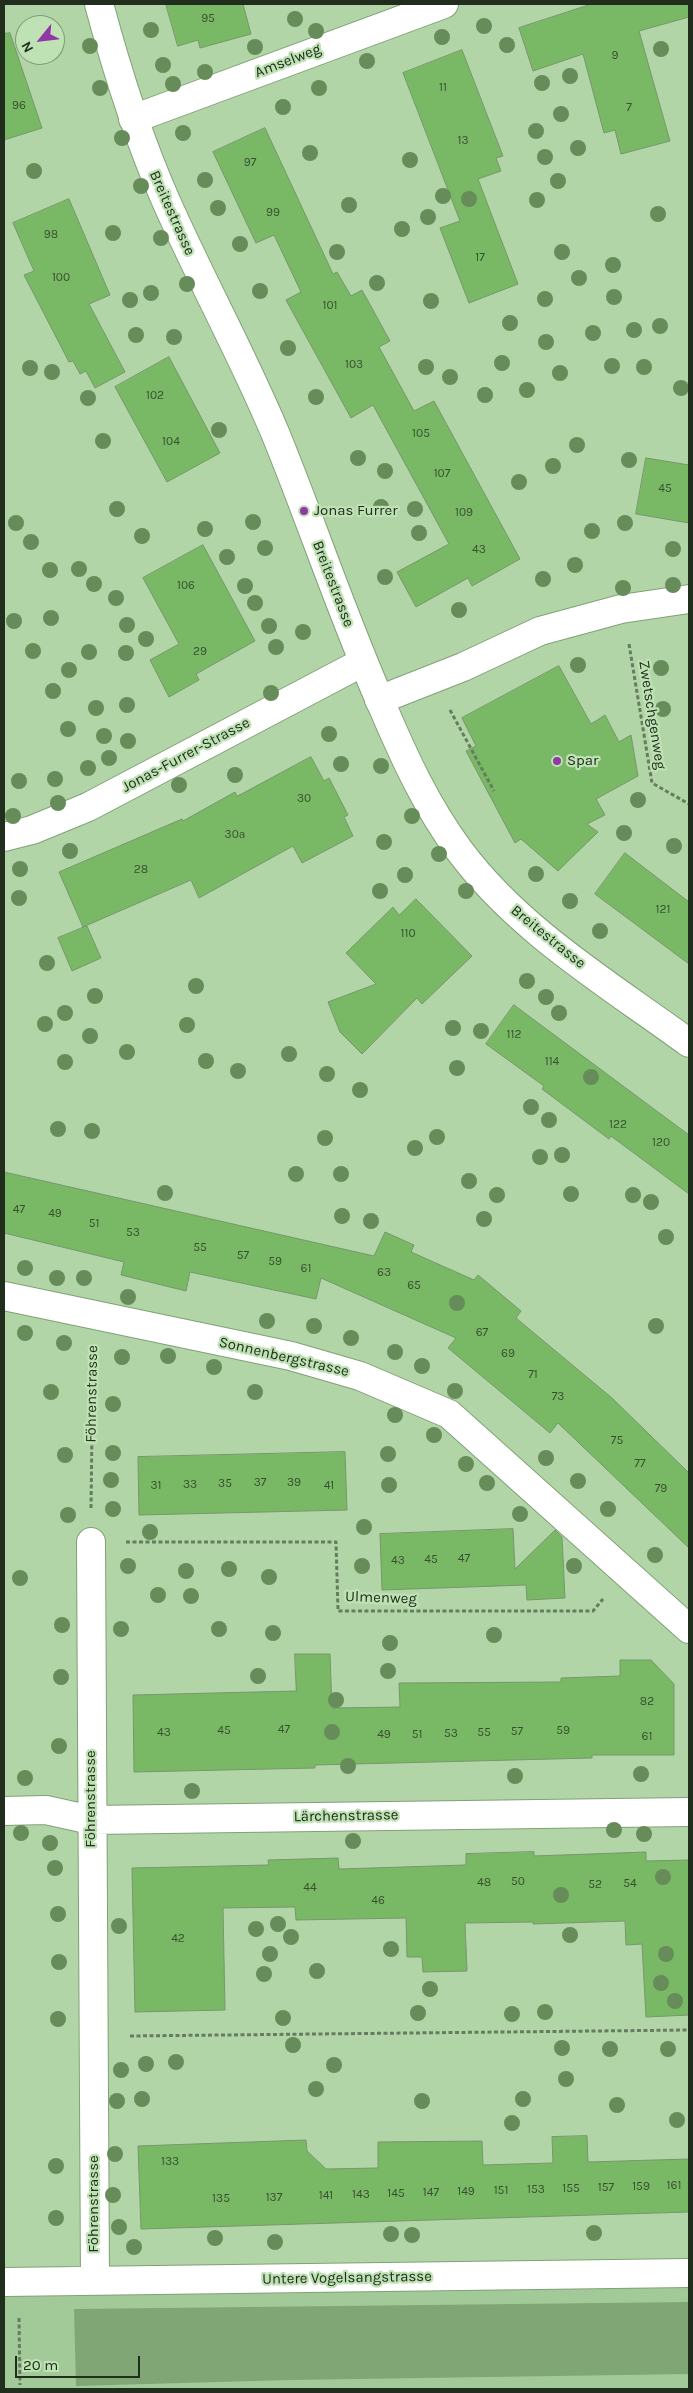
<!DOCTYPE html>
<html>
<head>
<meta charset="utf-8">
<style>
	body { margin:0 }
	#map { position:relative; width:693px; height:2393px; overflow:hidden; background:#b2d5a7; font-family:Karla,sans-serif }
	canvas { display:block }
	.frame { position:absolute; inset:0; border:5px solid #212e1d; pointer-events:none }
	.north { position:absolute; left:15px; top:15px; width:50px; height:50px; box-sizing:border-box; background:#bee2b4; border:1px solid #7f9a78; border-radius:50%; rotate:241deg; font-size:14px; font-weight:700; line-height:20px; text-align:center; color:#212e1d }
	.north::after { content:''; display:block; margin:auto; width:18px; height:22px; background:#8f38a6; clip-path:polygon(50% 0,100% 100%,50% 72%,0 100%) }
	.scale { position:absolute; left:15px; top:2356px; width:125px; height:22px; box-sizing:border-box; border:2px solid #212e1d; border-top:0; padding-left:6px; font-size:15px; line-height:18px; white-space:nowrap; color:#212e1d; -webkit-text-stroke:4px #bee2b4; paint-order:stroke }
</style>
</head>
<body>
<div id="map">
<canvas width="693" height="2393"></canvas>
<div class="frame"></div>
<div class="north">N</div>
<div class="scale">20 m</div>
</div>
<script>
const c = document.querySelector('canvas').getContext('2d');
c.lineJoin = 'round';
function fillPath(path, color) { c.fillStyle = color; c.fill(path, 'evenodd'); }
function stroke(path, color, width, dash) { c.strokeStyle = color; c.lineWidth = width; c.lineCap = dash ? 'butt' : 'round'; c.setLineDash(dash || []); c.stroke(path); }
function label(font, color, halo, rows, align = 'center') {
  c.font = font + ' Karla,sans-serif'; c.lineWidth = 4.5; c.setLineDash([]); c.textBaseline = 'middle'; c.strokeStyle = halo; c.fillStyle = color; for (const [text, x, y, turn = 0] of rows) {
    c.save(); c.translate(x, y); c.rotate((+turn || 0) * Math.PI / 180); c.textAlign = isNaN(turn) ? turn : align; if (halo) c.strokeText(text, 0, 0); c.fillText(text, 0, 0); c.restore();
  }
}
const built = new Path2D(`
	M689 2273V2389H4V2286Z`);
const green = new Path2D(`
	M689 2302V2374L290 2380 76 2386 74 2309Z`);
const building = new Path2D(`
	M166 4H243L251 34 200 48 198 40 178 46Z
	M592 4H689V17L639 31 670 141 621 154 615 130 604 133 583 54 533 71 519 28Z
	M10 33 42 128 4 140V34Z
	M462 50 503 156 496 158 501 171 478 179 518 284 469 303 440 228 460 221 403 73Z
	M265 128 333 274 337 272 351 296 362 290 390 341 379 347 414 411 434 401 520 559 472 586 468 578 416 607 397 572 449 544 373 405 351 418 286 300 301 292 274 235 256 243 213 152Z
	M69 199 110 295 89 304 125 372 95 388 86 371 80 374 73 361 69 362 24 275 34 271 13 223Z
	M169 357 220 453 167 482 115 387Z
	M646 458 689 465V523L636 514Z
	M203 545 255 641 196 674 199 680 169 697 150 660 179 644 143 578Z
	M559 666 591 724 605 715 619 742 631 735 638 776 596 799 605 815 587 824 598 832 558 871 521 839 515 843 466 751 476 746 462 718Z
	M311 757 324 781 329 778 348 815 344 817 353 836 302 863 293 846 199 898 191 880 83 927 59 872 182 819 183 821 235 792 237 796Z
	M625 853 689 902V964L595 894Z
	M416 899 472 956 422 1004 417 998 362 1054 340 1032 328 1002 376 984 346 953 393 907 399 915Z
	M87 926 101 958 72 971 58 938Z
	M514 1005 689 1135V1194L611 1136 609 1139 542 1089 544 1086 486 1044Z
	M4 1172 374 1256 385 1232 414 1245 411 1252 474 1280 478 1275 521 1311 516 1318 612 1398 689 1473V1548L558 1423 550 1433 448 1348 456 1338 321 1278 316 1299 190 1272 186 1291 121 1275 124 1262 4 1233Z
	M345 1452 347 1510 139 1515 138 1457Z
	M513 1529 515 1569 555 1530 562 1537 565 1598 527 1600 526 1585 382 1590 380 1534Z
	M295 1654H330L332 1708 400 1707 399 1683 561 1682V1678L620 1676V1660H651L674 1684V1755H592V1758L315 1765V1768L134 1772 133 1695 296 1691Z
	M534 1852V1856L646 1852V1861L689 1860V2015L646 2017 642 1944 626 1945 625 1921 533 1924V1922L465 1923 467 1971 423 1972 422 1957H407L406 1918 296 1920 295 1907 223 1908 225 2010 135 2012 132 1868 269 1865 268 1860 338 1858 339 1869 466 1865V1854Z
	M587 2136 588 2162 689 2159V2212L141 2229 138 2146 306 2140 307 2151 326 2169 378 2168V2142L482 2141 483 2165 553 2163 552 2137Z`);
const path = new Path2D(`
	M629 644 652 783 689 804
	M450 710 494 791
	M91 1508 93 1352
	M126 1542H336L338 1611H593L603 1599
	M130 2036 689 2030
	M19 2318 20 2385`);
const street = new Path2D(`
	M133 119 444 4
	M379 700 463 667 540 631 621 609 689 599
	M4 837 32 830 88 807 363 662
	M4 1296 291 1356 360 1376 449 1414 689 1629
	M91 1542 95 2281
	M4 1811 46 1810 91 1820 689 1812
	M4 2282 689 2273`);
const secondary = new Path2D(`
	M99 4C117 71 138 138 166 201 201 280 243 356 276 435 313 526 344 620 384 710 405 759 427 807 459 850 519 931 610 985 689 1043`);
const trees = [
	[295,19],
	[484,26],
	[151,30],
	[316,31],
	[442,37],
	[507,45],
	[90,46],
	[255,47],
	[661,49],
	[367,61],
	[163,65],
	[205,72],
	[570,76],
	[542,83],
	[173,84],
	[100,88],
	[319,88],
	[283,107],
	[561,114],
	[536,131],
	[183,133],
	[122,138],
	[578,148],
	[310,153],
	[545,157],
	[410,160],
	[34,171],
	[205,180],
	[558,181],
	[141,186],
	[443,196],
	[469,199],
	[537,200],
	[349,205],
	[218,208],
	[658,214],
	[428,217],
	[402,229],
	[113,233],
	[161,238],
	[240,244],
	[337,252],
	[562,252],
	[613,265],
	[579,278],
	[377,283],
	[187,284],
	[260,291],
	[151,293],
	[614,297],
	[545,299],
	[130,300],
	[431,301],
	[510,323],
	[660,326],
	[634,330],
	[593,333],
	[136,335],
	[174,337],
	[546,342],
	[288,348],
	[502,363],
	[612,366],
	[426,367],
	[644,367],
	[30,368],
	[52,372],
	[560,373],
	[450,377],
	[681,388],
	[527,390],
	[485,395],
	[316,397],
	[88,398],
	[219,430],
	[103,441],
	[577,445],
	[358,458],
	[629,460],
	[553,466],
	[385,471],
	[519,482],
	[381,507],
	[117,509],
	[415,509],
	[253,522],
	[16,523],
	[625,523],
	[205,529],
	[592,531],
	[419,533],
	[142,536],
	[31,542],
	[265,548],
	[673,549],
	[227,557],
	[575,565],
	[79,569],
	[50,570],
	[385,577],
	[543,579],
	[94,584],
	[673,585],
	[245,586],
	[623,588],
	[116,598],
	[255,603],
	[459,610],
	[51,618],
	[14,621],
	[127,625],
	[269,626],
	[303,632],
	[146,639],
	[276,647],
	[33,651],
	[89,652],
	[126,653],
	[578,665],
	[661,668],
	[69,670],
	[53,691],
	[271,693],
	[127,705],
	[96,708],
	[663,709],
	[68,729],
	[329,734],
	[104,736],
	[128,741],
	[109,758],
	[341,764],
	[381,766],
	[88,768],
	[235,775],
	[55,779],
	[19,781],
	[179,785],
	[638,800],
	[58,803],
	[13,816],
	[412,816],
	[624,833],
	[384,842],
	[674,846],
	[70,851],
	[439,854],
	[20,869],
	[536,874],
	[405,875],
	[380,891],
	[466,891],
	[19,898],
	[570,901],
	[600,931],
	[47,963],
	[527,981],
	[196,986],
	[95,996],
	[546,997],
	[65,1013],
	[559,1013],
	[45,1024],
	[187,1025],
	[453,1028],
	[481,1031],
	[90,1036],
	[127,1052],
	[289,1054],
	[206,1061],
	[65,1062],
	[457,1068],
	[238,1071],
	[327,1074],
	[591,1077],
	[360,1090],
	[531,1107],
	[549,1120],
	[58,1129],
	[92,1131],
	[437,1137],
	[325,1138],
	[415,1148],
	[562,1155],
	[540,1157],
	[296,1174],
	[341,1174],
	[469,1181],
	[165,1193],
	[571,1194],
	[497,1195],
	[633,1195],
	[651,1202],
	[342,1216],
	[484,1219],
	[371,1221],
	[666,1237],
	[25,1268],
	[57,1278],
	[84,1278],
	[128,1297],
	[457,1303],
	[267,1321],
	[314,1326],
	[656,1326],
	[25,1333],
	[351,1338],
	[64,1343],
	[395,1352],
	[168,1356],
	[122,1357],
	[422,1366],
	[214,1367],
	[455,1391],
	[51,1392],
	[255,1392],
	[113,1404],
	[395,1415],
	[434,1435],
	[113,1453],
	[388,1454],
	[65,1455],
	[546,1458],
	[466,1464],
	[111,1480],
	[578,1481],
	[487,1483],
	[389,1485],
	[113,1509],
	[608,1509],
	[520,1514],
	[68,1515],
	[364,1527],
	[150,1532],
	[655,1555],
	[128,1566],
	[362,1566],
	[574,1566],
	[229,1569],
	[186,1571],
	[269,1577],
	[20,1578],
	[158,1595],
	[191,1596],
	[62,1625],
	[121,1629],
	[219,1629],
	[273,1633],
	[494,1635],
	[390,1643],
	[388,1671],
	[258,1676],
	[61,1677],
	[336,1700],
	[332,1732],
	[59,1746],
	[348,1766],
	[641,1774],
	[515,1776],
	[25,1778],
	[192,1791],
	[614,1830],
	[21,1833],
	[644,1834],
	[353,1841],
	[50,1843],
	[55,1868],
	[663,1877],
	[561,1895],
	[58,1914],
	[278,1924],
	[119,1926],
	[256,1929],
	[570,1935],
	[291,1937],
	[391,1949],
	[270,1954],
	[666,1954],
	[59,1962],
	[317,1971],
	[264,1974],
	[661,1983],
	[430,1989],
	[675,2001],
	[545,2012],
	[418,2013],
	[512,2014],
	[283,2018],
	[58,2019],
	[293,2045],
	[562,2048],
	[610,2049],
	[668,2049],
	[176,2062],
	[146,2064],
	[334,2065],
	[121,2070],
	[566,2079],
	[316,2089],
	[142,2099],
	[523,2099],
	[117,2101],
	[422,2101],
	[617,2105],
	[677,2120],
	[512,2123],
	[115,2154],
	[56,2166],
	[113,2195],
	[56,2218],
	[119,2227],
	[594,2233],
	[391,2234],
	[412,2235],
	[215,2238],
	[275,2242],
	[134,2247]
];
const markers = [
	[304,511,5,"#8f38a6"],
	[557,761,5,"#8f38a6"]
];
const numberNames = [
	["95",208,19],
	["9",615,56],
	["11",443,88],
	["96",19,106],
	["7",629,108],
	["13",463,141],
	["97",250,163],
	["99",273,213],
	["98",51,235],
	["17",480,258],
	["100",61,278],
	["101",330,306],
	["103",354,365],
	["102",155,396],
	["105",421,434],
	["104",171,442],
	["107",442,474],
	["45",665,489],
	["109",464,513],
	["43",479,550],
	["106",186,586],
	["29",200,652],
	["30",304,799],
	["30a",235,835],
	["28",141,870],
	["121",663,910],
	["110",408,934],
	["112",514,1035],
	["114",552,1062],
	["122",618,1125],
	["120",661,1143],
	["47",19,1210],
	["49",55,1214],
	["51",94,1224],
	["53",133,1233],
	["55",200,1248],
	["57",243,1256],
	["59",275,1262],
	["61",306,1269],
	["63",384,1273],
	["65",414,1286],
	["67",482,1333],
	["69",508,1354],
	["71",533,1375],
	["73",558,1397],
	["75",617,1441],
	["77",640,1464],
	["37",260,1483],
	["39",294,1483],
	["35",225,1484],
	["33",190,1485],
	["31",156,1486],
	["41",329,1486],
	["79",661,1489],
	["47",464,1559],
	["45",431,1560],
	["43",398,1561],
	["82",647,1702],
	["47",284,1730],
	["45",224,1731],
	["59",563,1731],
	["57",517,1732],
	["43",164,1733],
	["55",484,1733],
	["53",451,1734],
	["49",384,1735],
	["51",417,1735],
	["61",647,1737],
	["50",518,1882],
	["48",484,1883],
	["54",630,1884],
	["52",595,1885],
	["44",310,1888],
	["46",378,1901],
	["42",178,1939],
	["133",170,2162],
	["161",674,2186],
	["159",641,2187],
	["157",606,2188],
	["155",571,2189],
	["153",536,2190],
	["151",501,2191],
	["149",466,2192],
	["147",431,2193],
	["145",396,2194],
	["143",361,2195],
	["141",326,2196],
	["137",274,2198],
	["135",221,2199]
];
const streetNames = [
	["Amselweg",288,61,-21],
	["Breitestrasse",172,213,66],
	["Breitestrasse",333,584,69],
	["Zwetschgenweg",652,715,81],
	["Jonas-Furrer-Strasse",186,755,-28],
	["Breitestrasse",548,937,39],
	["Sonnenbergstrasse",284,1357,13],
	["Föhrenstrasse",92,1394,-89],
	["Ulmenweg",381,1598,2],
	["Föhrenstrasse",91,1799,-90],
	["Lärchenstrasse",346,1816,-1],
	["Föhrenstrasse",94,2204,-90],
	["Untere Vogelsangstrasse",347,2278,-1]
];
const poiNames = [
	["Jonas Furrer",314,511],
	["Spar",567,761]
];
fillPath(built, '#a2ca98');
fillPath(green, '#80a675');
fillPath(building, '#79b865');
stroke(building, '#76976c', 1);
stroke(street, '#80a176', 30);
stroke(secondary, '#80a176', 30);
stroke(path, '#657d5e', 3, [4, 2.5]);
stroke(street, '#fff', 28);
stroke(secondary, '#fff', 28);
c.fillStyle = '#668c59';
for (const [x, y] of trees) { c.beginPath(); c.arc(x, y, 8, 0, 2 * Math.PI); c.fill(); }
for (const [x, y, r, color] of markers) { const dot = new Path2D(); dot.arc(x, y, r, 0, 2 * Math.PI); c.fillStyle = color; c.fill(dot); stroke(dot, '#bee2b4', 2); }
label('12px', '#37502f', null, numberNames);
label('15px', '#212e1d', '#bee2b4', streetNames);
label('15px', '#212e1d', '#bee2b4', poiNames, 'left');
</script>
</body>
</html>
